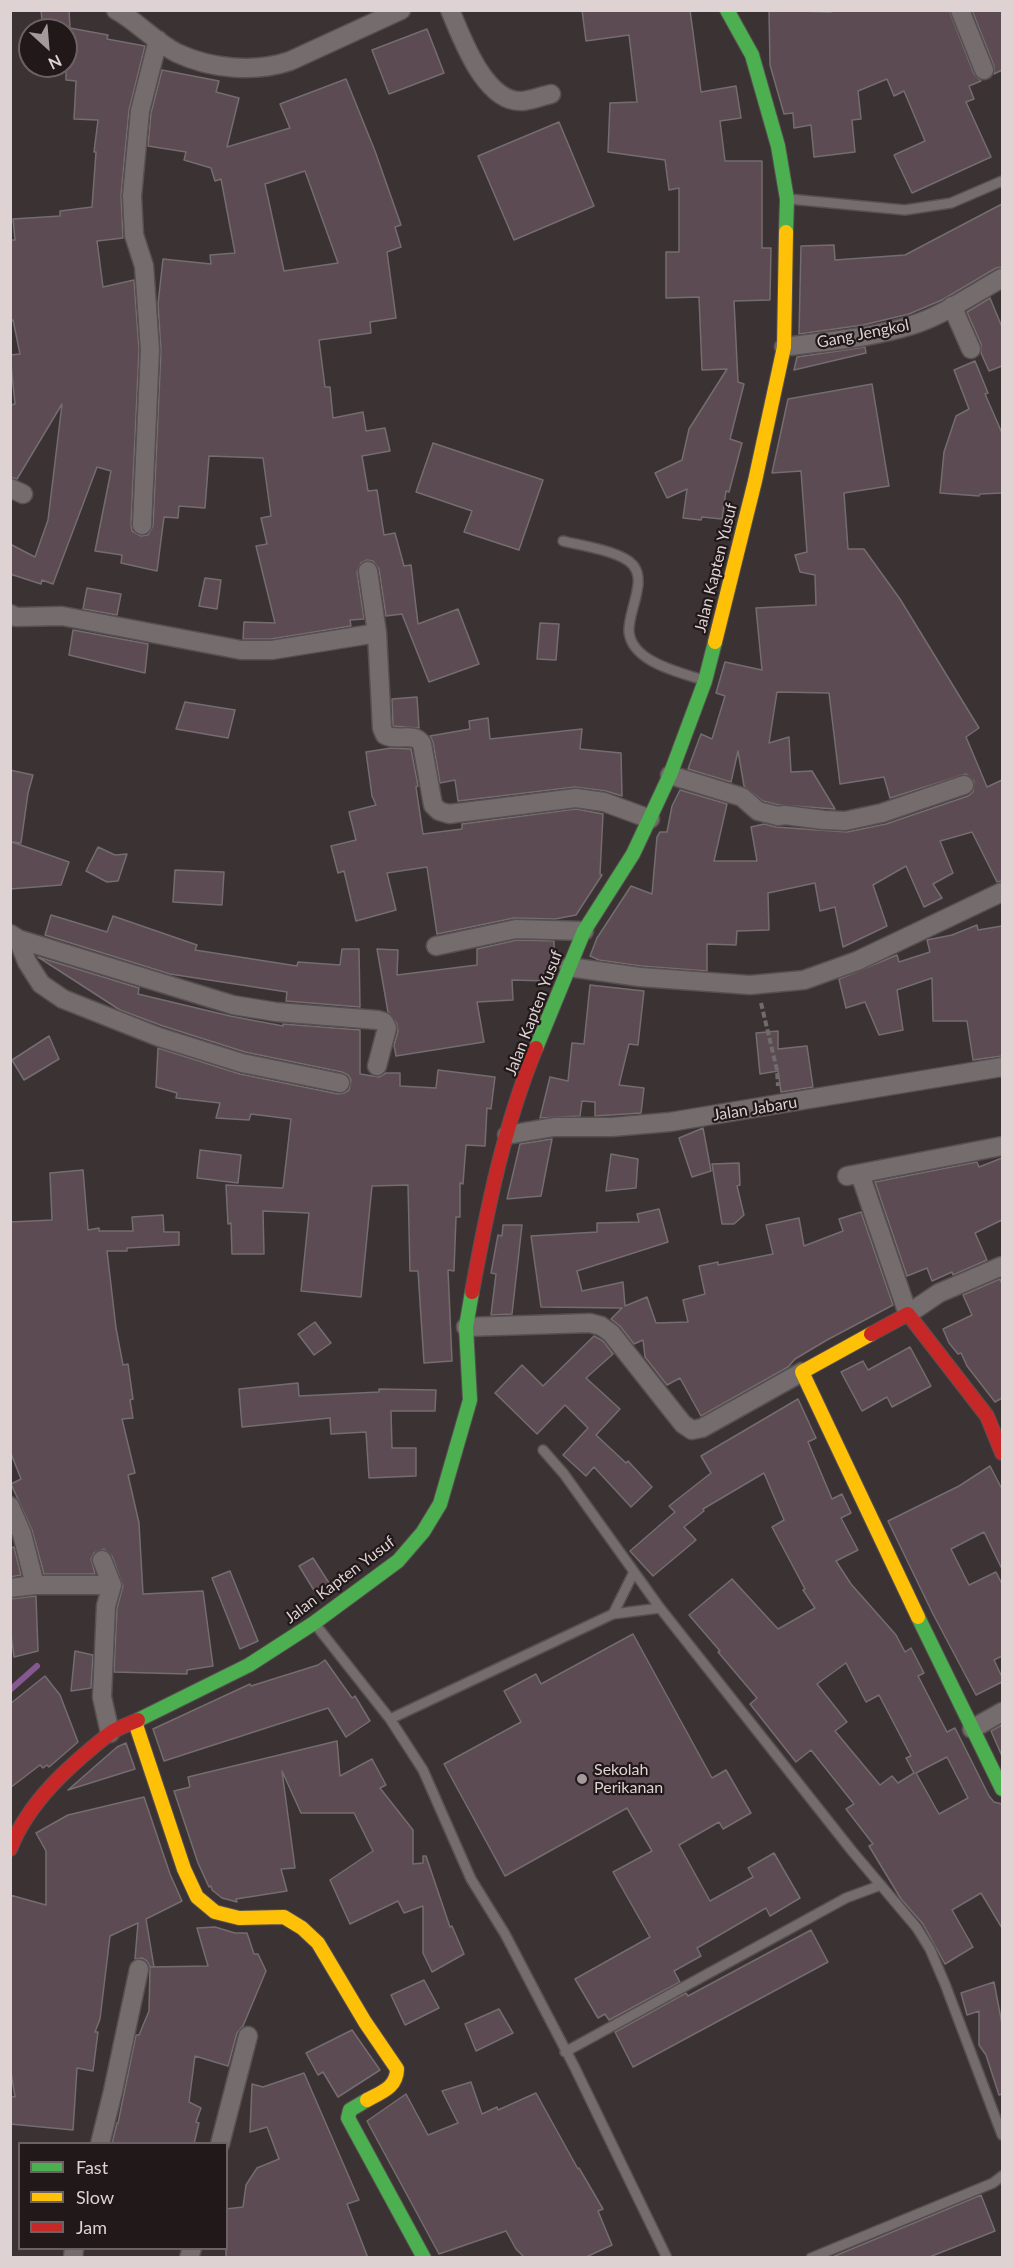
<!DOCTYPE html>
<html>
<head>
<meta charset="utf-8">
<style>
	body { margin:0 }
	#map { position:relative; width:1013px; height:2268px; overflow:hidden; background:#3b3233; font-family:Lato,sans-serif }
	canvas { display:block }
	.frame { position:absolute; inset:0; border:12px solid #ded2d3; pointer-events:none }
	.legend { position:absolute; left:18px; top:2142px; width:210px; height:108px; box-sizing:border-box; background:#211819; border:2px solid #6d6263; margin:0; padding:8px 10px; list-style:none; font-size:18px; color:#ded2d3 }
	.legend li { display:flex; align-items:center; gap:12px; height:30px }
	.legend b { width:30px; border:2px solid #6d6263 }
	.north { position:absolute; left:18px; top:18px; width:60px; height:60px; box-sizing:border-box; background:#211819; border:2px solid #6d6263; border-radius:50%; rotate:154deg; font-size:16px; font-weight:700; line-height:24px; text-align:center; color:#ded2d3 }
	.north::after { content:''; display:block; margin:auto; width:21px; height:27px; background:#a59a9b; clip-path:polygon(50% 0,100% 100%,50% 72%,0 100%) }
</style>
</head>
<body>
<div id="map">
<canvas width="1013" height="2268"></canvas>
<div class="frame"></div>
<ul class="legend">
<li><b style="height:8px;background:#4caf50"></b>Fast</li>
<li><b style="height:8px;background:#ffc107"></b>Slow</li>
<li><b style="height:8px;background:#c62828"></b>Jam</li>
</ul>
<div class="north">N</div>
</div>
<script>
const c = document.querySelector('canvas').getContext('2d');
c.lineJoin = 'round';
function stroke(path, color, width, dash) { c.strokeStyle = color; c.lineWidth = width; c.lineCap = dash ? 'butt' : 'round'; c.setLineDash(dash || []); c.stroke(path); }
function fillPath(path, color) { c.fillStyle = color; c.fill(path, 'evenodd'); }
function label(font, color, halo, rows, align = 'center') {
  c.font = font + ' Lato,sans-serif'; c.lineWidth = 4.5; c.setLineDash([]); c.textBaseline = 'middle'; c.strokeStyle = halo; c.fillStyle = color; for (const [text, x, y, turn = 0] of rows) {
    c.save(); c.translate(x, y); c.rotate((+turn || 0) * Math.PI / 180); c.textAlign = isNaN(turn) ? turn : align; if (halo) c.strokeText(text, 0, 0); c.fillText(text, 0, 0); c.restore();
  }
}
const stream = new Path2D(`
	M10 1690 37 1666`);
const building = new Path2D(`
	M41 10H69L70 28 108 35 107 39 145 46 129 110 121 195 123 238 97 241 103 287 134 280 139 350 131 524 132 531 141 536 148 535 153 526 161 351 158 304 163 259 211 264 210 255 235 253 221 179 215 181 211 168 184 160 186 152 148 146 151 113 162 70 219 81 216 92 239 98 227 147 290 128 280 104 346 79 375 151 401 225 395 227 401 247 387 252 396 318 370 322 371 333 319 340 325 387H330L333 418 363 412 366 431 385 428 390 451 362 456 368 491 377 490 384 535 395 533 404 566 411 565 418 624 458 609 479 664 429 682 402 614 386 616 379 569 373 561 367 560 361 563 357 572 364 619 350 620 351 626 271 639H243L244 622 275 623 256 546 267 544 261 518 271 516 263 458 209 456 205 508 179 506 178 518 164 517 157 571 121 563 122 555 95 551 111 471 97 467 53 584 42 580 41 584 10 574V544L35 557 48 520 62 404 17 479 10 477V405L15 404 10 355 20 354 13 320 10 321V240H15L13 219 60 216V211L92 207 96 152H94L98 120 74 119 76 81 66 80V30H43ZM305 171 338 263 284 271 265 184Z
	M582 10H690L701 92 736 86 741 118 720 121 725 161H762V248H771L770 300 734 301 738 382 744 384 730 439 742 443 729 492 726 491 722 519 702 517 701 520 683 518 687 489 667 498 655 473 682 460 689 429 727 369 702 370 699 297 666 298V252H679V188L669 190 665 160 608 152 610 103 637 102 629 35 586 41Z
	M769 10 831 12V10H949L974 74 981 81 969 86 974 99 966 102 991 157 912 193 894 155 925 141 904 91 894 96 887 79 858 91 861 119 852 120 855 152 814 157 811 125 794 128 793 113 784 114 770 65Z
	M972 10H1002V70L994 74V66Z
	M427 29 444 73 389 94 372 50Z
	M559 122 594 206 514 240 478 156Z
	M1002 204V267L996 268 942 300 909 314 863 325 799 334 801 246 834 245 835 260 905 255Z
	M990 298 1002 327V366L989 371 981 353V344L967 312Z
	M865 347 866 353 794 370 797 357Z
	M975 361 988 393 985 394 1002 433V493L980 494 979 496 940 493 944 452 956 416 969 409 954 370Z
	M872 384 889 486 844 493 848 549H864L900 599 979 728 966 737 987 787 1002 780V881L997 882 972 832 940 841 953 873 933 884 942 898 924 907 906 866 873 885 887 926 843 947 835 907 820 911 815 883 768 893 769 930 737 931 736 945 707 944V971L641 966 599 960 590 956 597 938 631 886 652 894 657 837 660 832H667L672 806 680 790 727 804 714 861H757L751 827 764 824 776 827 847 832 886 824 968 796 973 792 974 781 966 774 890 798 884 777 840 784 829 693 777 692 769 743 789 737 791 772 812 771 835 809 779 805 763 801 744 786 738 751 731 782 688 769 701 734 712 739 725 696 716 693 725 662 762 670 756 608 816 605 815 575 800 572 795 555 807 552 801 471 772 473 788 399Z
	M433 443 543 480 519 550 464 532 472 511 416 492Z
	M205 578 221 580 217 609 199 606Z
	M87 588 121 594 117 615 83 609Z
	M540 623 559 624 556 660 537 659Z
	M73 630 148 644 145 673 69 655Z
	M417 697 419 728 393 726 392 699Z
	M185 702 235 710 228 738 176 729Z
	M488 718 490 739 582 729 580 749 621 753 622 796 606 791 575 787 458 801 455 780 440 783 433 742 430 736 470 729 469 721Z
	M391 748 411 749 418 786 416 787 423 834 462 829V824L576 809 603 814 600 874 602 875 576 915 555 919 514 918 437 934 427 867 387 873 396 910 356 921 344 871 338 873 331 846 356 840 349 812 376 805 372 796 366 752Z
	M10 770 33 775 28 793 21 843 12 842 69 862 61 885 10 889Z
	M98 847 115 855 127 854 118 881 107 882 86 871Z
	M175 870 224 872 222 905 173 902Z
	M51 915 107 932 113 916 197 945 195 950 297 966 298 962 340 965 342 949H359L360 1007 286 1001 287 992 170 974 45 935Z
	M977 925 978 930 1002 926V1056L973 1060 967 1021H933L932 978 897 990 903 1030 879 1035 865 1002 846 1008 839 979 897 955 899 962 930 952 927 940 952 935Z
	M517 940 554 941V965L547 981 512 980 513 1000 477 1002 484 1042 396 1056 394 1045 398 1031 397 1024 388 1012 377 949 398 950 397 975 477 965V949Z
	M38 957 139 988 138 994 230 1016 283 1026V1024L360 1030V1074L379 1077 386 1073H400V1086L436 1088 438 1070 495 1077 491 1109 487 1108 485 1146 466 1145 463 1184 460 1183V1217H456L454 1271 448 1270 452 1361 424 1363 418 1271H410L408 1185 372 1186 361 1297 301 1291 309 1213 263 1211 264 1254H232L231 1223 228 1224 226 1185 283 1188 291 1119 251 1114 249 1120 216 1118 220 1103 176 1098 177 1093 156 1087 158 1048 240 1074 338 1094 344 1093 349 1090 351 1080 348 1075 342 1072 245 1052 163 1026 120 1010Z
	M590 985 644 991 638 1045 629 1044 619 1085 644 1088 641 1113 595 1116V1102L582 1101 580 1116 540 1118 550 1077 568 1081 572 1043 584 1044Z
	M778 1031V1049L807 1046 813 1087 781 1092 778 1071 760 1074 756 1033Z
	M49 1036 59 1059 24 1080 12 1060Z
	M703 1128 711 1171 692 1177 679 1138Z
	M552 1139 541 1196 507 1199 520 1144Z
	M200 1150 241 1155 238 1183 197 1178Z
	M611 1154 638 1159 636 1188 606 1191Z
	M1002 1158V1220L975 1233 987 1260 953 1275 952 1272 932 1281 927 1268 907 1276 875 1182 977 1162 979 1167Z
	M739 1163 740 1185 737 1186 744 1215 734 1224H722L712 1164Z
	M83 1170 88 1230 99 1228V1231H133L132 1217 163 1215 164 1232H179V1245L127 1248V1251H107L116 1328 123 1365 128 1364 133 1399 130 1400 133 1418 122 1419 135 1473 128 1475 139 1523 143 1594 203 1591 213 1666 187 1670V1674L114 1672 117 1608 123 1586 112 1556 104 1549 94 1553 91 1559 95 1574H44L32 1530 11 1484 21 1479 10 1451V1222L52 1220 50 1173Z
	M659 1209 668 1242 577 1271 582 1291 623 1282 625 1306 647 1297 656 1323 688 1322 683 1300 705 1294 699 1266 718 1262V1265L773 1254 766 1225 799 1218 804 1246 843 1231 839 1219 861 1212 893 1305 827 1340 795 1359 788 1367 701 1416 680 1378 667 1385 645 1357 643 1340 634 1344 620 1326 611 1319 622 1308 541 1307 531 1236 597 1232V1223L639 1222 637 1214Z
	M503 1225H522L512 1314 491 1315 496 1274 491 1273 498 1235 502 1236Z
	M1000 1279 1002 1284V1398L995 1402 967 1366 961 1353 958 1354 949 1343 943 1329 972 1315 963 1295Z
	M315 1322 331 1343 314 1355 298 1334Z
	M594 1336 603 1341 613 1354 586 1378 620 1409 596 1435 626 1463 628 1461 652 1487 631 1507 594 1467 586 1476 563 1455 588 1428 565 1405 537 1434 495 1393 522 1365 543 1386Z
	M910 1347 931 1386 892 1407 887 1397 862 1411 841 1372 863 1361 868 1370Z
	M298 1383 299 1396 379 1392V1389L436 1390 435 1411H391L392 1448H416V1476L369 1478 366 1432 331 1434 330 1418 242 1427 239 1389Z
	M798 1399 816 1438 808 1442 832 1499 842 1494 851 1513 841 1518 858 1550 836 1561 851 1584 896 1635 905 1652 911 1648 924 1673 918 1676 947 1732 955 1728 989 1796 994 1802 1002 1804V1928L981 1893 952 1910 973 1947 945 1964 923 1924 901 1899 869 1846 873 1844 846 1809 854 1804 811 1750 796 1762 750 1704 757 1698 718 1652 720 1651 689 1615 732 1579 778 1629 815 1608 803 1590 805 1589 772 1527 784 1520 764 1473 703 1509 704 1511 684 1527 696 1540 653 1576 630 1551 675 1512 669 1506 711 1473 701 1456ZM846 1663 866 1702 879 1695 911 1756 906 1758 914 1773 898 1783 892 1776 880 1785 835 1731 847 1722 817 1684ZM947 1757 968 1798 939 1814 916 1773Z
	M990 1466 1002 1489V1569L984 1532 951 1549 969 1585 996 1572 1002 1584V1656L994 1660 1002 1677V1682L976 1695 933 1614 888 1521 959 1486Z
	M14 1547 21 1575 10 1577V1548Z
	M313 1558 329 1583 315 1592 299 1566Z
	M230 1571 258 1641 240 1649 212 1578Z
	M36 1596 38 1651 14 1657 10 1627V1599Z
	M633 1634 712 1778 726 1770 751 1813 723 1829 719 1822 679 1845 710 1901 753 1877 748 1868 774 1853 800 1898 770 1916 766 1908 697 1948 701 1956 674 1971 680 1982 609 2020 605 2014 598 2018 575 1979 650 1937 613 1872 652 1851 627 1808 505 1876 444 1764 521 1722 504 1691 536 1674 541 1684Z
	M75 1651 93 1655 91 1688 71 1691Z
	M325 1660 352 1698 355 1696 370 1721 346 1737 328 1708 164 1761 153 1729 250 1684 251 1686 318 1665Z
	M45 1676 60 1695 78 1742 49 1767 47 1765 43 1768 40 1765 10 1788V1704Z
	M1002 1725V1756L991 1731Z
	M337 1741 340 1776 372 1759 386 1785 380 1788 413 1830V1864L423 1863V1856H426L450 1927 452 1926 464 1954 432 1972 423 1953V1906L404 1913 398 1901 350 1924 330 1880 373 1851 354 1813H301L282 1771 295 1868 281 1869 287 1891 236 1899 237 1902 222 1898 212 1890 211 1886 209 1887 198 1863 174 1791 190 1787 188 1777Z
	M126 1743 135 1769 68 1790 117 1747Z
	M144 1797 170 1874 182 1901 146 1919 154 1967H150L147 1961 142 1958 135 1959 138 1923 110 1936 100 2019 95 2032H98L93 2071 77 2068 73 2130 10 2124V2096L15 2097 10 2066V1895L46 1905V1851L36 1833 68 1815Z
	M215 1927 235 1933H247L254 1954H258L266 1971 243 2026 237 2033 228 2066 195 2056 189 2102 201 2108 196 2122 199 2123 194 2144H112L117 2123H118L136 2035H139L149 2011 150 1967 208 1966 197 1928Z
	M811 1930 828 1962 633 2067 615 2032 686 1993 688 1996Z
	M424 1980 439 2008 405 2025 391 1995Z
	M994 1982 1002 2024V2094L999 2095 986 2055 979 2045V2011L967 2015 961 1993Z
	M499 2009 513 2033 476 2051 465 2024Z
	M352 2030 380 2070 338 2097 323 2072 318 2075 306 2053Z
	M304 2073 359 2200 347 2204 368 2258H226V2209L243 2207 246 2185 257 2168 279 2159 267 2127 250 2132 252 2084 263 2087Z
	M471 2082 482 2114 497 2107 498 2110 536 2093 578 2169 579 2168 603 2209 598 2211 612 2245 584 2258H525L516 2249 506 2231 439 2254 367 2121 406 2094 428 2135 458 2123 442 2091Z
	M981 2195 995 2231 927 2258H830Z`);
const path = new Path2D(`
	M761 1003 777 1070 778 1086`);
const lane = new Path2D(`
	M789 199 905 210 951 203 1002 181
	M563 541C582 546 621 551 633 565 639 572 639 583 637 591 635 604 628 620 629 632 632 662 679 672 703 680
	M543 1450 564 1474 660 1608 852 1851 917 1928 930 1949 945 1984 1002 2135
	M613 1614 634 1572
	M315 1624 390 1719 423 1770 471 1879 505 1934 575 2068 667 2258
	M390 1719 613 1614 660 1608
	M565 2052 846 1898 881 1885
	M811 2258 993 2183 1002 2176`);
const street = new Path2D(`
	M116 10C138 22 155 42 177 53 211 69 255 73 290 61L401 10
	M450 10C462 38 485 104 523 101 532 100 542 96 551 94
	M960 10 984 70
	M952 306 971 349
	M784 347C827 341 871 338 912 325 944 315 973 294 1002 278
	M10 488 23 494
	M142 525 150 350 144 266 134 235 132 196 140 111 158 40
	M368 571 377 633 382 728 385 735C398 742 414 731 422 744L433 805 439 811 449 814 576 798 604 802 650 819
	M10 614 16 617 62 616 241 650H272L377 633
	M670 775 742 797 758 811 778 816 785 815 824 820 845 821 882 813 964 785
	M10 934 18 939 233 1005 276 1012 378 1020 384 1022 387 1028 377 1066
	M18 939 27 962 41 984 63 999 159 1037 242 1063 340 1083
	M436 946 516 929 584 931
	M569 967 640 977 750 985 804 980 857 961 1002 892
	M507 1135 554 1127H612L670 1122 1002 1067
	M860 1174 908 1314 939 1293 1002 1266
	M847 1176 1002 1146
	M466 1327 590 1323 601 1326 611 1333 683 1424 692 1430 702 1428 802 1372
	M10 1506 22 1534 35 1585
	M102 1560 112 1585
	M10 1588 35 1585H112L106 1606 102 1697 110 1733
	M972 1729 1002 1712
	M100 2144 113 2091 139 1969
	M220 2144 248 2036
	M73 2258 74 2248
	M189 2258 192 2248`);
const fast = new Path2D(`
	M727 10 752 55 778 146 787 199 786 232
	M536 1048 584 931 633 854 670 775 705 681 715 642
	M918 1617 1002 1789
	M138 1720 249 1665 314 1623 398 1561 423 1532 440 1504 470 1400 466 1327 472 1292
	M367 2100 350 2110 348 2118 424 2258`);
const slow = new Path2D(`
	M715 642 755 481 784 347 786 232
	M871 1334 802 1372 918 1617
	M135 1722 184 1869 197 1897 215 1912 239 1918 284 1917 302 1928 318 1943 365 2022 397 2069C397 2087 382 2092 367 2100`);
const jam = new Path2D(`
	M472 1292C487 1210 504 1125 536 1048
	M871 1334 908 1314 987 1416 1002 1453
	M10 1849C29 1801 69 1766 109 1734 117 1728 129 1724 138 1720`);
const markers = [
	[582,1779,6,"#a59a9b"]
];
const streetNames = [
	["Gang Jengkol",863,334,-11],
	["Jalan Kapten Yusuf",716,568,-76],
	["Jalan Kapten Yusuf",534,1013,-69],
	["Jalan Jabaru",755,1109,-9],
	["Jalan Kapten Yusuf",340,1580,-37]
];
const poiNames = [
	["Sekolah",594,1770],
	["Perikanan",594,1788]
];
stroke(stream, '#855891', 6);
fillPath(building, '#5d4b54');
stroke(building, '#746d6f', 1.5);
stroke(lane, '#574f50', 12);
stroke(street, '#574f50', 21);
stroke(fast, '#574f50', 16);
stroke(slow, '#574f50', 16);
stroke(jam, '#574f50', 16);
stroke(path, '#726b6c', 4, [6, 3]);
stroke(lane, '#746c6d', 9);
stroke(street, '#746c6d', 18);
stroke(fast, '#4caf50', 14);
stroke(slow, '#ffc107', 14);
stroke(jam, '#c62828', 14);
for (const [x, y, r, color] of markers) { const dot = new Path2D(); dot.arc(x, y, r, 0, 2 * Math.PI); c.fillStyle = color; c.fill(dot); stroke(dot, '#211819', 2); }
label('16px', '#ded2d3', '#211819', streetNames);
label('16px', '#ded2d3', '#211819', poiNames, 'left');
</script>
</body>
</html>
